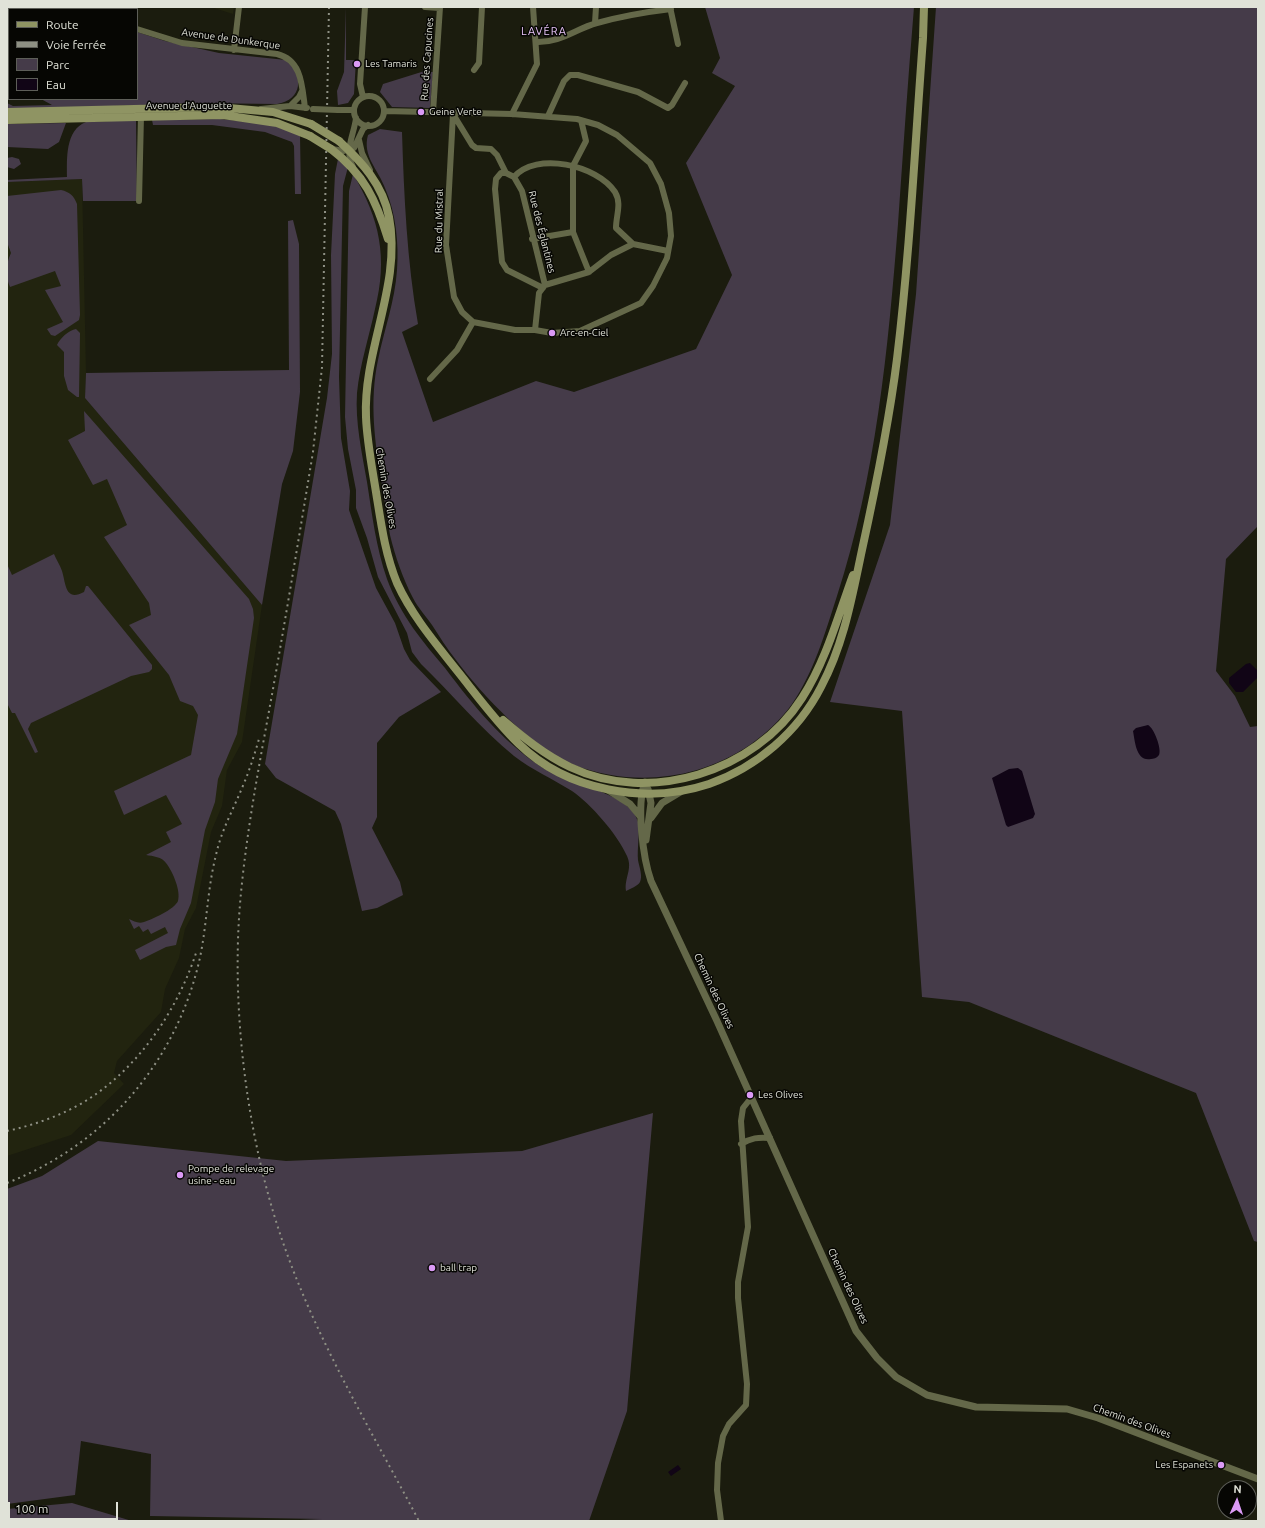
<!DOCTYPE html>
<html>
<head>
<meta charset="utf-8">
<style>
	body { margin:0 }
	#map { position:relative; width:1265px; height:1528px; overflow:hidden; background:#1b1c0e; font-family:Ubuntu,sans-serif }
	canvas { display:block }
	.frame { position:absolute; inset:0; border:8px solid #e0e2d8; pointer-events:none }
	.legend { position:absolute; left:8px; top:8px; width:130px; height:92px; box-sizing:border-box; background:#060603; border:1px solid #5d5e58; margin:0; padding:5px 7px; list-style:none; font-size:12px; color:#e0e2d8 }
	.legend li { display:flex; align-items:center; gap:8px; height:20px }
	.legend b { width:20px; border:1px solid #5d5e58 }
	.north { position:absolute; left:1217px; top:1480px; width:40px; height:40px; box-sizing:border-box; background:#060603; border:1px solid #5d5e58; border-radius:50%; rotate:3deg; font-size:11px; font-weight:700; line-height:16px; text-align:center; color:#e0e2d8 }
	.north::after { content:''; display:block; margin:auto; width:14px; height:18px; background:#db9af6; clip-path:polygon(50% 0,100% 100%,50% 72%,0 100%) }
	.scale { position:absolute; left:8px; top:1502px; width:110px; height:18px; box-sizing:border-box; border:2px solid #e0e2d8; border-top:0; padding-left:5px; font-size:12px; line-height:14px; white-space:nowrap; color:#e0e2d8; -webkit-text-stroke:3px #060603; paint-order:stroke }
</style>
</head>
<body>
<div id="map">
<canvas width="1265" height="1528"></canvas>
<div class="frame"></div>
<ul class="legend">
<li><b style="height:5px;background:#8f9463"></b>Route</li>
<li><b style="height:5px;background:#8e9084"></b>Voie ferrée</li>
<li><b style="height:11px;background:#453b49"></b>Parc</li>
<li><b style="height:11px;background:#110516"></b>Eau</li>
</ul>
<div class="north">N</div>
<div class="scale">100 m</div>
</div>
<script>
const c = document.querySelector('canvas').getContext('2d');
c.lineJoin = 'round';
function fillPath(path, color) { c.fillStyle = color; c.fill(path, 'evenodd'); }
function stroke(path, color, width, dash) { c.strokeStyle = color; c.lineWidth = width; c.lineCap = dash ? 'butt' : 'round'; c.setLineDash(dash || []); c.stroke(path); }
function label(font, color, halo, rows, align = 'center') {
  c.font = font + ' Ubuntu,sans-serif'; c.lineWidth = 3; c.setLineDash([]); c.textBaseline = 'middle'; c.strokeStyle = halo; c.fillStyle = color; for (const [text, x, y, turn = 0] of rows) {
    c.save(); c.translate(x, y); c.rotate((+turn || 0) * Math.PI / 180); c.textAlign = isNaN(turn) ? turn : align; if (halo) c.strokeText(text, 0, 0); c.fillText(text, 0, 0); c.restore();
  }
}
const built = new Path2D(`
	M211 7H234L233 14Z
	M82 179 86 373 85 398 262 605 242 742 227 770 222 806 211 832 196 908 185 929 179 958 165 989 161 1012 117 1061 114 1073 124 1084 71 1135 7 1156V182Z`);
const green = new Path2D(`
	M7 7H58L64 9H9V85L7 84Z
	M346 7V60H356L354 94 348 103 338 105 337 91 344 72Z
	M705 7H914C908 79 903 152 898 224 888 350 876 476 837 596 825 633 814 672 792 704 769 736 734 759 697 770 656 782 614 780 574 765 533 749 482 695 456 660 447 649 440 637 432 625 426 616 418 608 413 598 403 579 395 556 390 535 387 519 385 502 382 485 375 444 369 402 378 360 384 330 395 301 397 270 399 244 396 213 385 188 378 169 362 156 368 135L380 129 402 132C404 196 407 261 418 324L402 332 433 422 536 381 574 392 696 349 732 275 686 163 735 86 712 73 720 58Z
	M936 7H1258V526L1226 559 1216 671 1235 696 1250 727 1258 726V1242L1254 1241 1196 1093 969 1002 922 997 902 711 830 702 890 525 916 294Z
	M137 32 165 41 219 53 286 60C304 75 303 100 277 104L194 103 7 110V103L13 106 52 105 41 99H137Z
	M431 69V72H433L430 108 392 107 380 92 383 84Z
	M220 119 269 124 300 135 301 194H295L294 146 292 142 265 132 212 125H153L152 120Z
	M136 120 137 201H83L82 179 7 182V180L67 177C67 159 65 130 86 122Z
	M66 123 59 142 48 149 7 147V124Z
	M12 157 19 159 21 164 14 169 7 167V158Z
	M338 159 348 167 343 186 339 377 341 438 350 491 349 510 376 588 395 623 404 649 410 660 441 692 399 717 377 743V817L372 828 400 882 403 895 377 908 362 911 341 824 335 811 276 778 265 764 327 398 332 354 331 255 335 174Z
	M353 174C380 219 388 258 375 309 369 337 360 364 357 393 355 422 362 453 367 482 372 514 376 548 387 579 393 596 403 613 413 628 423 642 434 655 445 668 473 705 502 741 540 766 564 782 616 791 632 811 634 813 637 818 638 822 640 834 637 848 638 860 639 866 643 876 640 882 638 886 630 889 626 891 624 878 633 869 627 856 618 835 590 803 572 791 553 779 532 770 514 756 481 729 452 694 421 664L412 652 407 633 378 577 367 538 356 508V490L348 449 345 417 349 191Z
	M61 190C70 192 74 196 77 204L80 315 79 320 55 336 51 335 47 329 63 322 45 290 61 286 55 271 10 287C5 276 6 263 11 253L7 242V196Z
	M293 220 299 244 300 392 293 451 282 484 262 605 85 398 86 373 289 370 288 221Z
	M76 329 80 333 79 397H77L68 390 64 376V352L57 345C60 338 69 330 76 329Z
	M84 411 249 599 253 609 254 618 237 734 218 779 215 802 205 830 191 903 180 929 176 945 166 947 140 960 135 950 168 933 165 927 151 934 148 929 143 932 139 926 134 929 129 919C134 921 138 924 144 922 151 920 175 909 178 901 181 891 173 872 166 863 162 857 153 856 146 855L171 842 166 832 182 824 166 795 124 815 114 791 191 755 198 715 193 706 180 701 169 675 129 625 151 615 149 603 104 537 127 525 107 479 93 485 68 440 85 431Z
	M54 554C56 559 60 565 62 571 66 584 65 602 84 592L86 586H88L152 665V669L149 672 131 676 31 723 28 729 38 752 35 753 15 713H12L7 703V564L12 575Z
	M653 1113 627 1411 589 1521H277L322 1519 150 1516 151 1454 81 1441 75 1495 7 1504V1189L42 1176 98 1141 286 1161 522 1151Z
	M72 1503 132 1521H7V1509Z`);
const water = new Path2D(`
	M1250 663 1257 670 1258 677 1243 692H1236L1229 683V678L1246 664Z
	M1148 725C1154 728 1162 749 1159 755 1157 758 1153 759 1151 759 1136 762 1135 741 1133 731L1136 728Z
	M1018 768 1022 771 1035 814 1033 818 1008 827 1006 825 992 778 1009 769Z
	M678 1465 681 1469 671 1476 668 1472Z`);
const minor = new Path2D(`
	M70 7 76 9
	M425 7 440 8
	M670 7 678 44
	M595 23 596 7
	M137 29 182 43 277 54C302 60 302 86 305 108
	M536 42C561 43 575 29 597 23 622 16 646 12 671 9
	M234 50 239 7
	M474 70 479 63 482 7
	M354 111a15 15 0 1 1 30 0a15 15 0 1 1-30 0Z
	M363 97 360 84 365 7
	M290 106 299 97 302 91
	M261 109 290 106 307 108
	M338 110H354
	M384 111 512 114 577 119 598 125 617 135 650 163 661 184 669 213 671 236 667 258 653 286 641 303 580 331 552 333 535 330H515L473 322
	M433 112 440 7
	M453 114 446 245 454 297 462 312 473 322
	M453 114 472 145 476 148 491 149 497 155 506 173
	M512 114 537 64 533 7
	M548 116 564 81 570 75H578L638 92 668 108 672 105 685 83
	M581 120 586 141 573 166V232L589 272
	M359 140 362 153 370 170
	M332 149 344 151 354 148 363 129 368 125
	M353 167C344 150 354 135 356 118
	M514 177C536 151 597 165 615 192 622 204 616 215 616 228L633 244 668 251
	M514 177 506 173H501L496 179 495 189 502 262 507 270 543 288
	M514 177 522 191 545 285
	M139 201 141 116
	M532 239 573 232
	M535 330 539 293 545 285 589 272 611 255 633 244
	M430 379 457 350 473 322
	M741 1144C751 1138 758 1137 770 1138
	M721 1521 717 1490 718 1463 723 1436 729 1424 746 1405 747 1384 738 1298V1282L748 1227 741 1121 743 1108 751 1098`);
const tertiary = new Path2D(`
	M645 782C636 805 643 858 651 881L717 1021 856 1331 877 1358 896 1377 927 1395 976 1407 1067 1409 1098 1418 1258 1479
	M608 790 630 804 640 816
	M651 818 662 803 682 791
	M646 840 651 803 648 789`);
const secondary = new Path2D(`
	M7 112 218 107 273 112 311 124
	M7 120 223 115 277 123 310 136
	M339 141C362 162 383 185 389 217 402 285 363 349 366 417 367 442 372 467 376 492 381 523 385 554 397 583 412 616 437 645 459 673 478 697 497 723 519 744 567 791 646 805 709 784 757 767 798 732 821 687 844 644 852 597 862 550 876 486 889 423 897 359 910 252 915 145 923 38L924 7
	M331 149C364 174 376 200 388 239
	M503 720C524 738 545 755 570 767 650 805 755 772 802 698 826 661 838 616 853 575`);
const rail = new Path2D(`
	M329 7 322 367 313 452C300 531 287 610 273 689 260 761 246 832 240 904 231 1015 248 1146 286 1251 320 1346 372 1432 419 1521
	M7 1131C34 1125 60 1116 84 1102 138 1069 178 1010 197 950
	M7 1183C104 1145 175 1064 199 962 207 927 207 890 216 855 221 831 233 810 242 788 249 772 254 756 259 739`);
const minorBridge = new Path2D(`
	M313 109 338 110`);
const secondaryBridge = new Path2D(`
	M311 124 339 141
	M310 136 331 149`);
const markers = [
	[357,64,4,"#db9af6"],
	[421,112,4,"#db9af6"],
	[552,333,4,"#db9af6"],
	[750,1095,4,"#db9af6"],
	[180,1175,4,"#db9af6"],
	[432,1268,4,"#db9af6"],
	[1221,1465,4,"#db9af6"]
];
const streetNames = [
	["Avenue de Dunkerque",231,39,8],
	["Rue des Capucines",427,59,-86],
	["Avenue d'Auguette",189,106],
	["Rue du Mistral",439,221,-89],
	["Rue des Églantines",542,232,76],
	["Chemin des Olives",386,488,80],
	["Chemin des Olives",714,991,65],
	["Chemin des Olives",848,1286,65],
	["Chemin des Olives",1132,1421,20]
];
const poiNames = [
	["Les Tamaris",365,64],
	["Geine Verte",429,112],
	["Arc-en-Ciel",560,333],
	["Les Olives",758,1095],
	["Pompe de relevage",188,1169],
	["usine - eau",188,1181],
	["ball trap",440,1268],
	["Les Espanets",1213,1465,"right"]
];
const neighbourhoodNames = [
	["LAVÉRA",544,31]
];
fillPath(built, '#22240f');
fillPath(green, '#453b49');
fillPath(water, '#110516');
stroke(minor, '#646849', 6);
stroke(tertiary, '#646849', 7);
stroke(secondary, '#8f9463', 8);
stroke(rail, '#8e9084', 2, [2, 4]);
stroke(minorBridge, '#646849', 6);
stroke(secondaryBridge, '#8f9463', 8);
for (const [x, y, r, color] of markers) { const dot = new Path2D(); dot.arc(x, y, r, 0, 2 * Math.PI); c.fillStyle = color; c.fill(dot); stroke(dot, '#060603', 1.5); }
label('10px', '#e0e2d8', '#060603', streetNames);
label('10px', '#e0e2d8', '#060603', poiNames, 'left');
c.letterSpacing = '1px';
label('11px', '#e8c4f8', '#060603', neighbourhoodNames);
c.letterSpacing = '0px';
</script>
</body>
</html>
